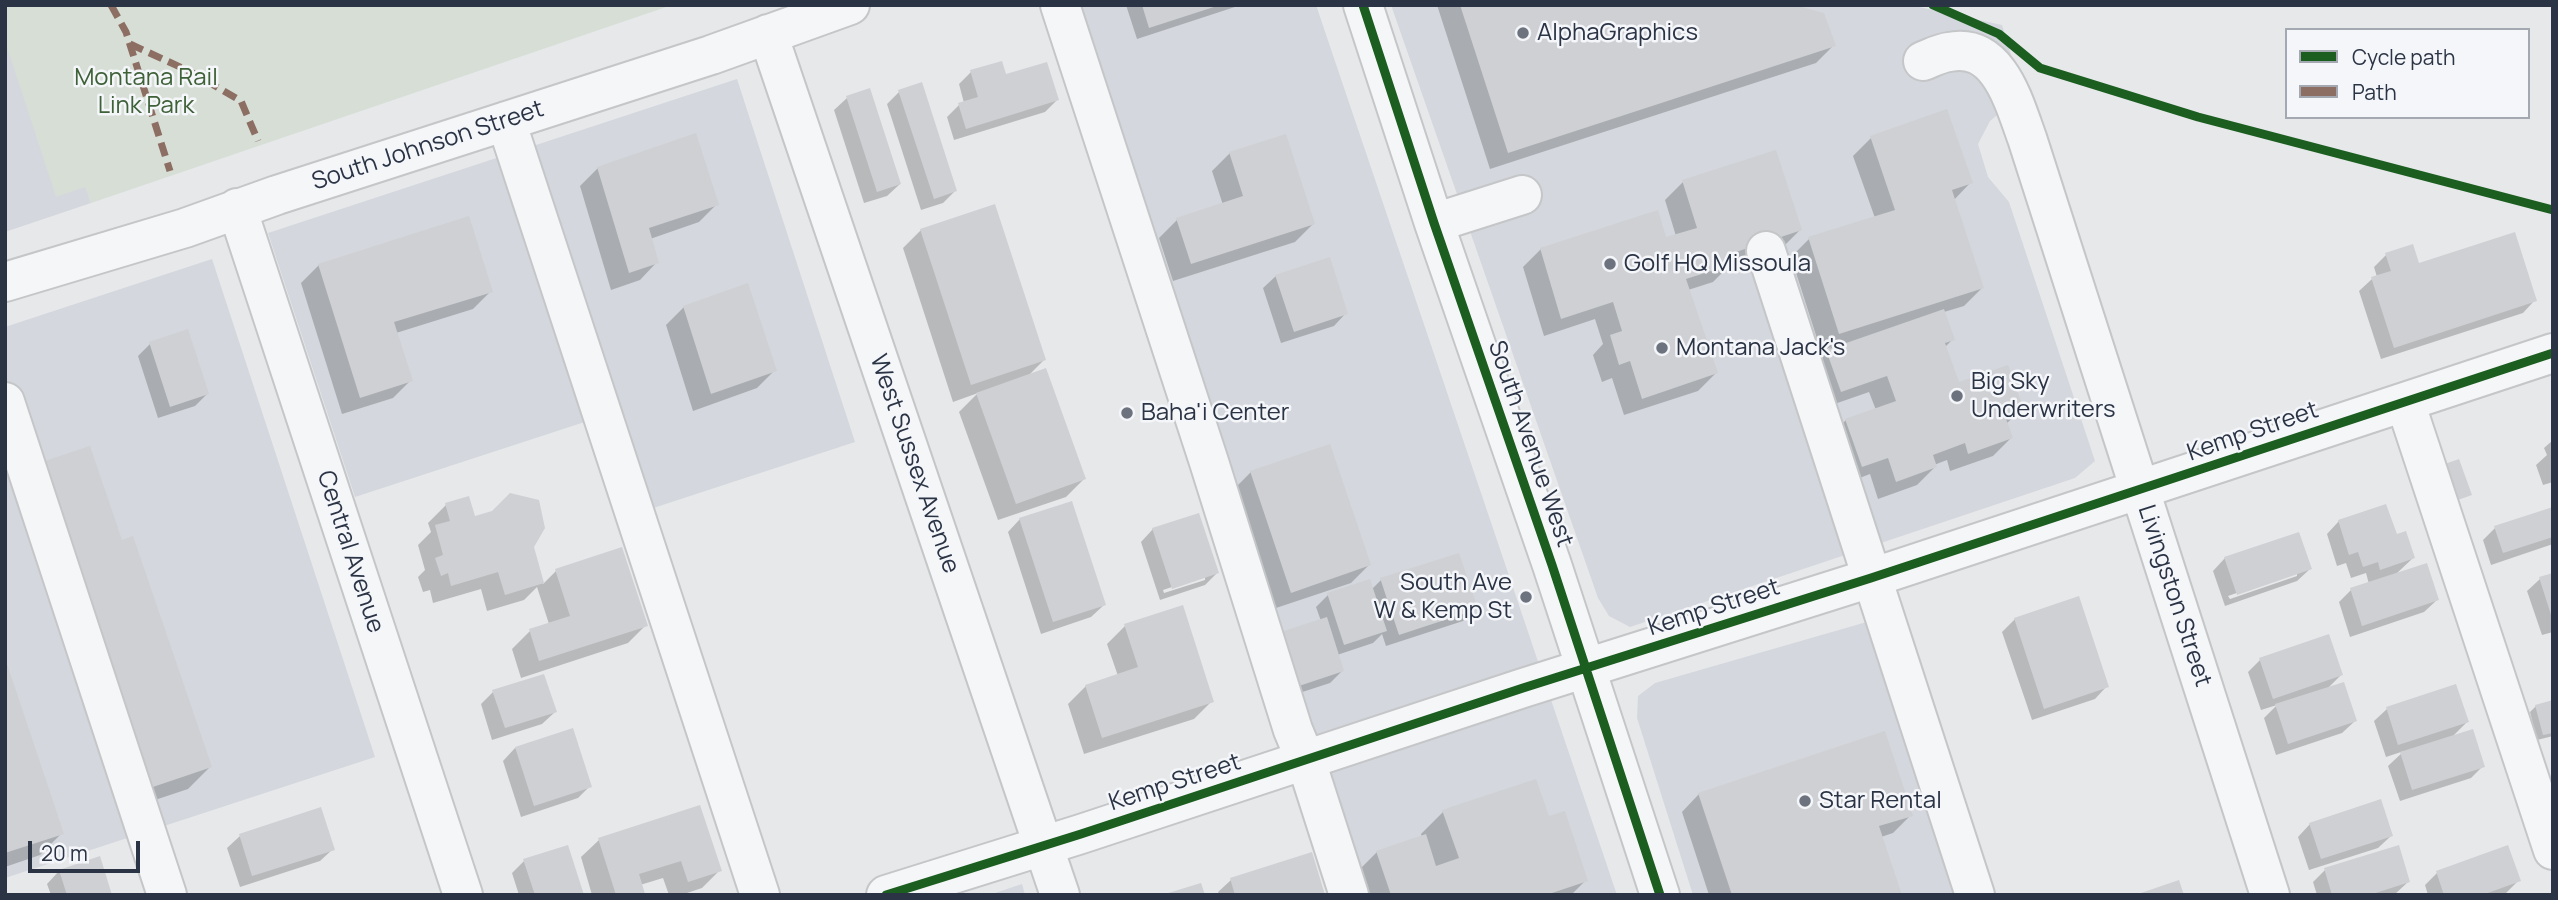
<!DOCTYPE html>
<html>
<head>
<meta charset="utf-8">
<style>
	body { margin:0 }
	#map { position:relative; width:2558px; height:900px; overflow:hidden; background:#e6e8ea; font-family:Manrope,sans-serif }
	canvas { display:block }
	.frame { position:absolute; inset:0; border:7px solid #2b3445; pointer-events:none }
	.legend { position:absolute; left:2285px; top:28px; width:245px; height:91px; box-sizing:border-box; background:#f4f6f9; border:2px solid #a4a8b1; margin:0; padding:9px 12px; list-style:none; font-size:21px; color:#2b3445 }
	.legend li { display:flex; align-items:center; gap:14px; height:35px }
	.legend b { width:35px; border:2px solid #a4a8b1 }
	.scale { position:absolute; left:28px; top:841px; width:112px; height:32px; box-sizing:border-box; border:4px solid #2b3445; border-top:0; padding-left:9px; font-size:21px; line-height:24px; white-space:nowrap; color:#2b3445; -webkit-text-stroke:5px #f4f6f9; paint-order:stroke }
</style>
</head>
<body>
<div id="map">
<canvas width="2558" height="900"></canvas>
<div class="frame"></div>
<ul class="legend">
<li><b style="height:9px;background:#1b5e20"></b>Cycle path</li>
<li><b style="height:9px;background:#8d6e63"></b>Path</li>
</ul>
<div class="scale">20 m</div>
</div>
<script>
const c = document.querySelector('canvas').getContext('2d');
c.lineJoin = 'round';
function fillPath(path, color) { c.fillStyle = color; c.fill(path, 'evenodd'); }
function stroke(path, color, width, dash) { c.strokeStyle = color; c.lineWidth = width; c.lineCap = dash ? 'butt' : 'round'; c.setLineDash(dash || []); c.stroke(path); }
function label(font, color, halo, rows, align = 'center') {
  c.font = font + ' Manrope,sans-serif'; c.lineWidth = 5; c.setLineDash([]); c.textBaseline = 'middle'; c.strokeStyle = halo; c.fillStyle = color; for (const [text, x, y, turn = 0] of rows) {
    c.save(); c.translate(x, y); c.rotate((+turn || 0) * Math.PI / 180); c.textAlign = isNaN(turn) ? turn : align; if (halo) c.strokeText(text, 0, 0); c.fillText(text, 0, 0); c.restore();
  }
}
const built = new Path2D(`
	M5 5H26L91 203 5 232Z
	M1073 5H1316L1617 895H1357Z
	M1391 5H1910L2002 25 2025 102 2002 111 1990 121 1978 144 1988 177 2009 202 2095 461 2075 478 1630 627 1609 616 1598 598Z
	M737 79 855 442 635 514 603 416 355 497 268 233Z
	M212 259 375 757 5 878V327Z
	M1884 617 1975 895H1693L1637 718 1638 696 1655 683Z
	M1022 884 1025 895H989Z`);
const green = new Path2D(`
	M5 5H672L91 203 85 187 56 197 5 41Z`);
const shadow = new Path2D(`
	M1126 5H1241L1137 39Z
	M1437 5H1787L1834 45 1816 63 1490 169Z
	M971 72 1005 77 1057 100 1045 112 954 140 947 117 959 105 964 103 959 84Z
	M869 91 900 184 887 196 864 203 834 110 847 98Z
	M899 92 955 191 943 203 921 210 887 104Z
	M1871 138 1971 182 1953 201 1982 288 1964 306 1944 312 1953 339 1944 348 1958 385 2022 409 2006 424 2011 438 1993 456 1950 471 1947 460 1934 465 1935 467 1917 485 1878 499 1870 474 1844 484 1828 438 1846 420 1876 410 1869 392 1823 408 1809 370 1831 347 1821 351 1791 257 1809 239 1875 218 1853 156Z
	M1230 153 1313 224 1295 242 1173 281 1159 238 1177 220 1223 205 1212 171Z
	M598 168 717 204 699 222 650 239 657 262 640 280 611 290 580 186Z
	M1683 182 1800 230 1782 248 1730 265 1713 282 1688 290 1716 373 1698 391 1624 415 1612 378 1602 382 1593 355 1603 344 1595 319 1544 336 1523 267 1541 249 1665 240 1676 236 1665 200Z
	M921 230 1044 360 1028 376 1084 479 1066 497 998 520 959 412 978 393 953 402 903 248Z
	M2386 255 2418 265 2535 300 2523 313 2381 359 2359 291 2372 279 2377 277 2374 267Z
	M319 265 491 291 473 309 396 333 411 380 393 398 342 414 301 283Z
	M1276 276 1346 313 1334 326 1281 343 1263 288Z
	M684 307 775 370 757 388 693 411 666 325Z
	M150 344 207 394 195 406 158 418 138 356Z
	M2553 440V482L2543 485 2536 465 2547 455 2544 448Z
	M1251 472 1369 565 1351 583 1273 609 1233 490Z
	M446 505 532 546 543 584 556 571 646 625 628 643 521 678 512 649 530 631 549 624 537 587 524 600 487 611 481 589 433 603 430 590 423 592 418 577 425 570 418 545 431 532 428 523Z
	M2553 509V544L2491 565 2483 540 2495 528Z
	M1020 519 1104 605 1091 617 1041 634 1008 532Z
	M2339 521 2396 536 2413 558 2395 575 2437 600 2424 612 2350 637 2339 602 2351 590 2369 584 2366 573 2351 578 2346 563 2337 566 2327 534Z
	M1153 529 1217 573 1205 585 1160 600 1141 542ZM1205 576V580L1164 593 1163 590Z
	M121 542 210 767 188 789 125 810Z
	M2225 558 2310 569 2297 581 2225 606 2213 571ZM2297 572V576L2230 599 2228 596Z
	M2553 574V632L2542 635 2527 591 2540 579Z
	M1381 580 1476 609 1463 621 1386 646 1382 634 1373 643 1337 655 1342 671 1330 683 1287 697 1321 621 1316 607 1328 595 1371 590Z
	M2015 619 2107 686 2095 699 2032 720 2002 632Z
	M1125 626 1212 701 1194 719 1084 754 1068 704 1086 686 1118 676 1107 644Z
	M2260 660 2341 675 2327 689 2355 721 2342 733 2276 755 2264 718 2277 705 2261 710 2248 672Z
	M5 662 62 833 40 855 5 867Z
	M493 692 555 712 542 724 492 740 481 704Z
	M2553 702V736L2537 740 2530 712 2536 706Z
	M2387 709 2467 722 2451 738 2483 766 2471 778 2400 801 2388 766 2404 751 2386 757 2374 721Z
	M515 748 590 786 578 798 521 817 503 761Z
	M1699 794 1911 815 1893 833 1881 837 1900 895H1709L1682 812Z
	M1443 812 1548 818 1586 880 1571 895H1361L1354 875 1377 852 1422 837 1421 834Z
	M2310 824 2391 836 2378 848 2309 870 2298 837Z
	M240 836 333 849 320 861 240 887 227 848Z
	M599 840 720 870 702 888 681 895H669L663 878 640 885 642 895H592L581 857Z
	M1311 854 1323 895H1219L1218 892 1231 880Z
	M99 859 110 895H51L47 884 59 871Z
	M524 861 582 895H519L512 873Z
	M2325 870 2408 882 2394 895H2317L2313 882Z
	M2437 873 2519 880 2506 893 2501 895H2428L2425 885Z`);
const building = new Path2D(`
	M1142 5H1217V6L1149 28Z
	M1460 5H1794L1824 13 1836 46 1508 153Z
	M1002 61 1006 74 1047 62 1059 100 966 129 958 103 978 97 970 70Z
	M922 82 957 191 934 199 898 90Z
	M870 88 901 184 877 192 846 96Z
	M1947 109 1973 183 1952 190 1984 288 1839 334 1808 237 1895 210 1870 136Z
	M696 133 719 205 649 228 659 263 629 273 597 167Z
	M1286 134 1315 224 1191 264 1176 218 1243 196 1229 152Z
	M1776 150 1802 230 1730 254 1733 264 1686 279 1718 373 1642 399 1630 361 1619 365 1610 335 1622 331 1613 302 1561 319 1540 248 1658 210 1666 237 1697 228 1682 180Z
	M995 204 1046 360 971 385 920 229Z
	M469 216 493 292 394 322 413 381 360 398 318 264Z
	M2515 232 2537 301 2394 348 2371 277 2391 271 2385 253 2413 244 2419 263Z
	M1330 257 1348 314 1294 332 1275 275Z
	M748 283 777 371 711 394 683 306Z
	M1944 309 1955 340 1945 343 1959 382 2008 365 2024 410 2005 416 2013 438 1968 454 1965 443 1933 455 1937 467 1896 482 1888 458 1862 467 1845 419 1896 401 1887 376 1841 392 1826 350Z
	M188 329 209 394 170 407 149 342Z
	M1046 368 1086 479 1016 504 976 393Z
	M1330 444 1371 565 1291 593 1250 471Z
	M90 446 122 540 133 536 212 767 147 789 36 464Z
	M2459 459 2472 495 2455 501 2442 465Z
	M510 493 539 500 545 528 534 547 544 583 505 595 498 572 451 586 448 573 441 576 435 558 443 555 435 525 450 521 445 503 469 496 475 516 492 511Z
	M1072 501 1106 605 1053 622 1019 518Z
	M2386 504 2397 534 2406 531 2415 558 2380 570 2378 562 2363 567 2358 552 2349 555 2338 520Z
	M2553 507V537L2503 553 2494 526Z
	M1199 513 1219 573 1172 589 1152 528Z
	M2299 532 2312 569 2237 595 2224 557Z
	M622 547 648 626 539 661 529 629 570 616 555 569Z
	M1459 553 1478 609 1399 635 1380 578Z
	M2427 563 2439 600 2362 626 2350 588Z
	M2553 573V618H2552L2539 577Z
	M1370 579 1387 631 1344 645 1327 593Z
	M2079 596 2109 687 2044 709 2014 618Z
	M1183 605 1214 702 1102 738 1085 685 1138 667 1124 624Z
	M1327 617 1344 671 1299 686 1281 632Z
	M2329 634 2343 675 2273 699 2259 658Z
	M5 658 64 834 5 853Z
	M544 674 557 712 505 728 492 690Z
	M2344 682 2357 721 2288 744 2275 704Z
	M2456 684 2469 722 2398 745 2386 707Z
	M2553 700V733L2543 735 2535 705Z
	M573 728 592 787 534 806 515 747Z
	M2473 729 2485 767 2412 790 2400 752Z
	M1885 731 1913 816 1879 826 1902 895H1732L1698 793Z
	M1536 779 1549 816 1565 811 1588 881 1546 895H1391L1376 851 1426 834 1436 866 1459 858 1442 810Z
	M2381 799 2393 836 2321 859 2309 823Z
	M700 805 722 871 688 882 681 861 639 874 645 894 616 895 598 838Z
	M321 807 335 850 252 876 239 834Z
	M568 845 584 895H535L523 859Z
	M2399 845 2410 882 2369 895H2332L2324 868Z
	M2508 845 2521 881 2482 895H2444L2436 871Z
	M1312 852 1325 895H1235L1230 878Z
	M100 856 112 895H67L59 870Z
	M2179 880 2184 895H2138V894Z
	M1201 883 1205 895H1165V894Z`);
const minor = new Path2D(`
	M1060 5 1209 462 1293 730 1306 761 1349 895
	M1363 5 1434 223 1552 565 1660 895
	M768 34 1060 895
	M1923 61C1931 58 1940 53 1949 52 1999 42 2014 103 2027 138L2270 895
	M506 121 760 895
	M237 208 463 895
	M1434 223 1522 195
	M1766 251 1975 895
	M5 282 185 228 277 195 711 55 850 5
	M5 402 167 895
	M2405 402 2553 850
	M886 895 1081 834 1523 688 1871 578 2553 353`);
const quiet = new Path2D(`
	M111 5 126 32 170 171
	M130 44 191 72 241 101 258 141`);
const cycleway = new Path2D(`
	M1363 5 1434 223 1552 565 1660 895
	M1933 5 1999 34 2040 68 2198 117 2553 210
	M886 895 1081 834 1523 688 1871 578 2553 353`);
const markers = [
	[1523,33,7,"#6c737f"],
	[1610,264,7,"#6c737f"],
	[1662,348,7,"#6c737f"],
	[1957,396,7,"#6c737f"],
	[1127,413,7,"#6c737f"],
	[1526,597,7,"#6c737f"],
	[1805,801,7,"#6c737f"]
];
const poiNames = [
	["AlphaGraphics",1537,33],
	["Golf HQ Missoula",1624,264],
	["Montana Jack's",1676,348],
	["Big Sky",1971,382],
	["Underwriters",1971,410],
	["Baha'i Center",1141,413],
	["South Ave",1512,583,"right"],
	["W & Kemp St",1512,611,"right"],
	["Star Rental",1819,801]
];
const parkNames = [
	["Montana Rail",146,78],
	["Link Park",146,106]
];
const streetNames = [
	["South Johnson Street",428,146,-18],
	["Kemp Street",2253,432,-19],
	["South Avenue West",1530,444,71],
	["West Sussex Avenue",914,464,71],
	["Central Avenue",350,552,72],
	["Livingston Street",2174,596,72],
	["Kemp Street",1714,608,-18],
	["Kemp Street",1175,783,-18]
];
fillPath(built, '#d4d7dd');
fillPath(green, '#d6ded6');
fillPath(shadow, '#0003');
fillPath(building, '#ced0d3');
stroke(minor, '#c4c6c8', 42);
stroke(minor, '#f5f6f7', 38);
stroke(quiet, '#8d6e63', 7, [14, 7]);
stroke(cycleway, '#1b5e20', 9);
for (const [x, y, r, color] of markers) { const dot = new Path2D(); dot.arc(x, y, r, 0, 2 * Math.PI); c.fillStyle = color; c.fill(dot); stroke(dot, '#f4f6f9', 2.5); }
label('24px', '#2b3445', '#f4f6f9', poiNames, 'left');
label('24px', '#3f6138', '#f4f6f9', parkNames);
label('24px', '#2b3445', '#f4f6f9', streetNames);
</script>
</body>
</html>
